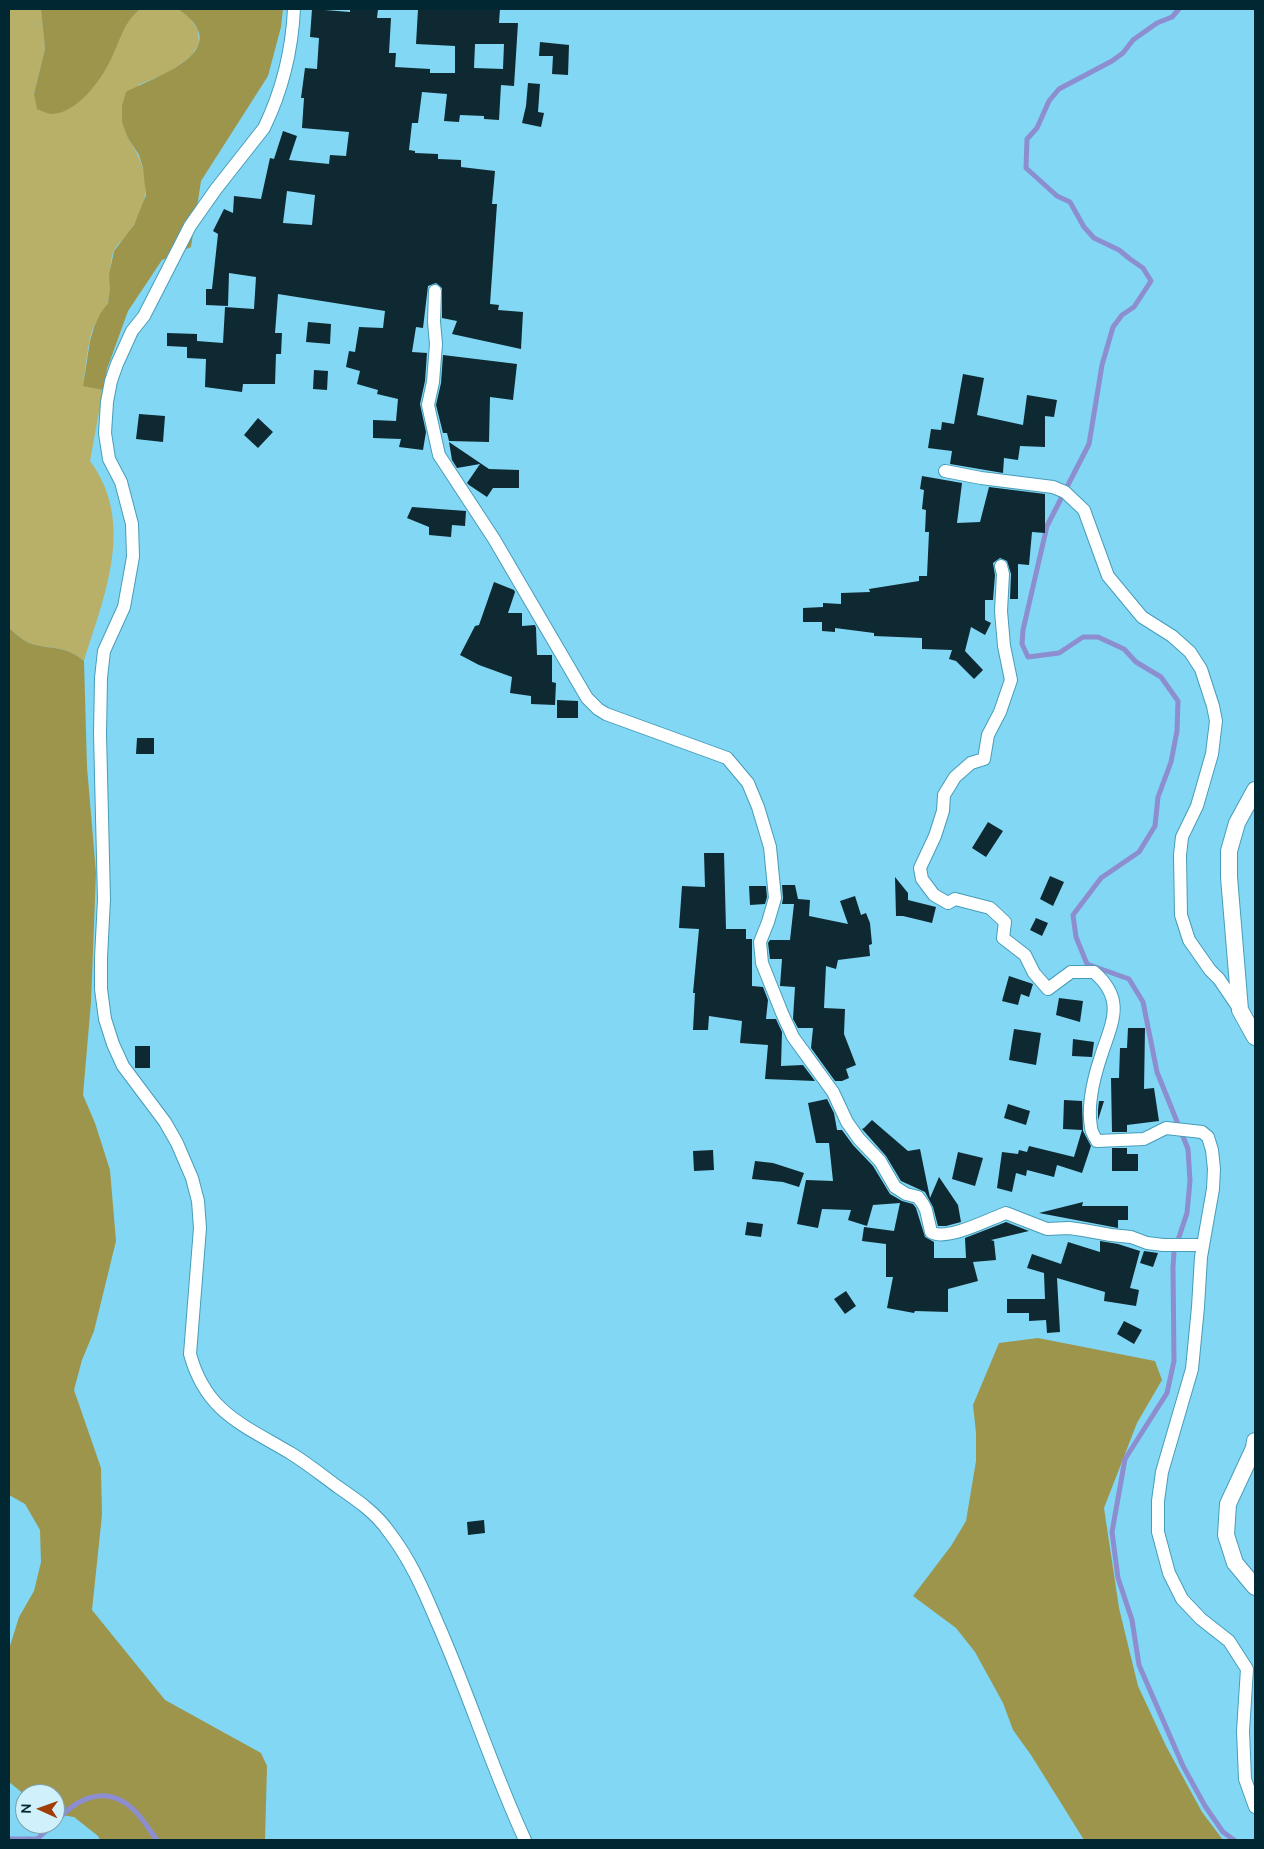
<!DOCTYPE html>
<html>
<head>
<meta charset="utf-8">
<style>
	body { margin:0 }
	#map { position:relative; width:1264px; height:1849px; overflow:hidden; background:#82d7f4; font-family:Ubuntu,sans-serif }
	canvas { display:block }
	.frame { position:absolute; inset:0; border:10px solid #012733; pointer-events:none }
	.north { position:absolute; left:15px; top:1784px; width:50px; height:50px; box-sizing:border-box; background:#d0f0fc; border:1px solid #7da0ac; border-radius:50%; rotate:272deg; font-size:14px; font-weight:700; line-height:20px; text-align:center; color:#012733 }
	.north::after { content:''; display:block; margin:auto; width:18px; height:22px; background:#a03d06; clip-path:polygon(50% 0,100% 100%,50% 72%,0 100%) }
</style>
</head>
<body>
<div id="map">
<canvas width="1264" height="1849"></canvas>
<div class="frame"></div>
<div class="north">N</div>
</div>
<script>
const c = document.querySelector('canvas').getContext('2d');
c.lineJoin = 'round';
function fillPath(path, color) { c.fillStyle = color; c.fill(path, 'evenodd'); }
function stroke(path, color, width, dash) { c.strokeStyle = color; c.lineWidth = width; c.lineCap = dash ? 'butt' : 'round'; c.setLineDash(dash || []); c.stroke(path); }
const green = new Path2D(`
	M9 9H41L45 49 34 94 108 64C117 44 123 23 140 9H178L190 18 198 30 199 44 191 56 178 66 165 74 138 85 128 138C150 172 152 197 130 231 125 238 116 245 113 252 108 268 113 286 108 302 106 310 97 319 93 328 87 346 86 366 83 385L103 390 90 461C136 523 104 596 84 661 65 645 53 650 32 644 23 641 16 634 9 628Z`);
const forest = new Path2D(`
	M41 9H140C122 24 119 45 108 65 98 84 76 113 52 114 48 114 42 111 37 109L34 94 45 49Z
	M178 9H283L281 27 268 76 201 181 191 247 162 260 128 311 107 369 103 390 83 386 90 341 94 327 100 314 108 303 110 289 109 275 114 251 134 225 146 195 143 168 139 155 128 138 122 122V106L126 92C145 81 214 60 197 28 193 20 185 14 178 9Z
	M9 628C16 634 23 641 32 644 53 650 65 645 84 661L87 767 96 873 91 1002 83 1095 95 1123 110 1170 116 1241 94 1331 82 1360 74 1390 101 1468 102 1515 92 1610 165 1700 261 1753 267 1766 265 1840H100L98 1836 74 1817 55 1814V1794L25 1795 9 1782 10 1646 19 1617 34 1591 41 1562 40 1530 25 1504 9 1495Z
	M1038 1338 1155 1361 1162 1380 1137 1423 1104 1508 1119 1608 1138 1686 1166 1746 1202 1812 1223 1840H1084L1031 1755 1013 1730 1003 1703 975 1652 956 1628 913 1596 951 1546 966 1521 976 1461V1433L973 1405 999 1343Z`);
const stream = new Path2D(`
	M1179 9 1172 17 1157 23 1133 40 1123 53 1112 61 1059 89 1049 101 1037 128 1027 139 1026 168 1057 196 1070 202 1084 227 1094 238 1119 250 1130 259 1143 268 1151 281 1134 307 1122 315 1113 327 1102 365 1089 444 1047 526 1023 630 1022 644 1028 657 1059 653 1083 637H1098L1124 649 1136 662 1161 677 1178 701 1177 731 1171 762 1158 797 1155 826 1139 852 1101 878 1073 915 1076 937 1087 964 1129 979 1143 1002 1157 1072 1188 1149 1190 1181 1187 1213 1174 1252 1173 1267 1174 1361 1167 1393 1125 1459 1112 1532 1118 1578 1132 1620 1139 1665 1183 1766 1205 1806 1223 1832 1234 1840
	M55 1823C76 1798 106 1784 133 1809 143 1818 149 1830 157 1840
	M9 1839H37L54 1824`);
const building = new Path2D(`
	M312 9 350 12V9H378L377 18H391L389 53H396L395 67 430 69V73H455V46L416 44 418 9H500L499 23H518L514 86 501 85 499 120 484 119V116L460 115 459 122 444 121 447 94 422 92 418 123H412L409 150 415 151V153L438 154V159L461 160V167L495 171 492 204H497L490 304 499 305 498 310 523 312 521 349 452 334 457 321 442 318V288L436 283 428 286 423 328 416 327 412 352 427 353 425 381 420 404 426 432 423 450 399 447 401 439 373 438V420L396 421 398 399 377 394 378 390 357 384 360 371 346 367 349 351 355 352 359 327 383 328 385 311 278 294 275 333H282L281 354H276L275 384H243L242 392 205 387 206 359 187 358V347L167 346V333L197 334V341L223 343 225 307 254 309 256 277 229 273 228 306 206 305V289H212L218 234 213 231 224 209 233 213 234 196 261 199 270 158 274 159 283 131 297 136 289 160 329 164 330 155 346 156 349 132 302 128 304 98H301L305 68 317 69 319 38 310 37ZM475 44H504L503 69 474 68ZM287 191 315 195 312 225 283 223Z
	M540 42 569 45 568 75 552 74 553 56H539Z
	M528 83 540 84 538 112 544 113 541 127 522 123 526 106Z
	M308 322 331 324 330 344 306 342Z
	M443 355 517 364 513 400 490 397 489 442 449 441 447 433H443L436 405 441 383Z
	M314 370 328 371 327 390 313 389Z
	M963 374 984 378 977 415 1023 425 1027 395 1057 400 1054 417 1045 416V447L1020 446 1018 460 1004 458 1003 473 950 464 952 451 928 448 931 429 941 430 942 422 954 424Z
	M139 414 165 416 163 442 136 439Z
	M258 418 273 432 258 448 244 435Z
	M449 442 489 469 519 470V488H493L487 497 469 485 467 483 480 464 457 468 452 460Z
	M922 476 962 483 957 523 980 522 989 487 1045 494V533L1032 532 1029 565 1018 564V599H1010L1011 574 1007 561 1000 558 993 563 995 575 993 600H985V620L991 623 985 635 971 627 965 651 983 670 974 679 956 661 949 659 952 650 922 649V638L874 636V633L835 628V632L822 631V622H803V608L823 607V603L841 604V593L870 592 869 589 919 581V576H927L929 532H925L926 510 922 509 924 490 920 489Z
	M412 507 466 511 465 526 452 525 451 537 429 535V527L407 518Z
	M494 582 514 590 515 592 508 613H522V626L535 625 536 628 537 655H552V682L556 683 555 705 531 704V696L510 693 512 677 479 665 460 655 475 626 479 625Z
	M557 700 578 701V718H557Z
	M137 738H154V754H136Z
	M988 822 1003 831 986 857 972 848Z
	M704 853H724L726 929H746V939H752V986L763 987 768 1000 766 1019H776L782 1032 781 1066 803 1065 815 1081 765 1079 768 1045 740 1043 742 1021 709 1016 708 1030H693L695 993H693L699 929 679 928 682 886 705 887Z
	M1050 876 1064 882 1053 906 1040 899Z
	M895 877 908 893V900L936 907 932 923 903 916H896Z
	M782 885H795L798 899 810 900 809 916 848 924 840 901 855 896 861 915 866 913 870 923 872 944 869 945 870 956 838 960 836 969 826 966 824 1008 845 1009 844 1034 856 1065 846 1069 849 1078 842 1081H835L811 1048 813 1028H798L793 1019 795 987 780 986 782 959H770L768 943 770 940H790L794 904H782L783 898Z
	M749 886H766L767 897 765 904 750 905Z
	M1036 918 1048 923 1042 936 1030 930Z
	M1009 976 1033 984 1029 997 1021 994 1018 1005 1002 1001Z
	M1059 998 1083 1001 1080 1022 1056 1015Z
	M1128 1028H1145L1144 1089 1154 1088 1159 1121 1127 1125V1132H1112L1111 1078H1119L1120 1048H1127Z
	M1014 1029 1041 1033 1036 1065 1009 1060Z
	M1073 1039 1094 1042 1092 1057 1072 1056Z
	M135 1046H150V1068H135Z
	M827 1099 834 1113 837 1130H842L853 1145 873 1166 890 1194 902 1201 913 1204 916 1208 925 1237 934 1242V1258H966L965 1238 1006 1222 1029 1231 991 1240 994 1241 996 1260 973 1262 978 1281 948 1289V1312L915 1311 914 1313 887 1308 893 1277H886V1244L862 1241 864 1227 894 1231 900 1203 873 1205 867 1226 848 1220 851 1210 822 1209 818 1228 797 1224 806 1180 833 1181 829 1143H816L808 1103Z
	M1064 1100 1082 1101 1083 1131 1091 1146 1082 1173 1057 1165 1054 1177 1027 1170 1026 1176 1016 1173 1012 1192 997 1188 1002 1152 1018 1154 1019 1150 1027 1152 1029 1146 1074 1157 1082 1130 1063 1129Z
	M1099 1101H1104L1098 1120V1110Z
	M1008 1104 1030 1111 1026 1125 1004 1118Z
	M872 1120 908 1151 920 1149 930 1198 939 1177 958 1205 961 1222 946 1226H938L933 1207 925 1192 901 1181 886 1156 862 1129 864 1128Z
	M1112 1148H1127V1154H1138V1171H1112Z
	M713 1150 714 1170 694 1171 693 1151Z
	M958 1152 983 1158 975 1186 952 1179Z
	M755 1161 773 1163 804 1173 799 1187 783 1182 752 1179Z
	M1083 1202 1082 1206H1128V1220H1118V1228L1039 1213Z
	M747 1222 763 1224 761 1237 745 1235Z
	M1100 1241 1118 1244 1140 1251 1130 1288 1139 1290 1136 1306 1104 1301 1105 1292 1057 1278 1060 1332 1047 1333 1046 1320 1029 1321V1313H1007V1299H1045L1044 1273 1027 1268 1032 1254 1061 1264 1068 1242 1100 1252Z
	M1144 1251 1158 1253 1153 1267 1140 1263Z
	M846 1291 856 1306 845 1314 834 1299Z
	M1124 1321 1142 1330 1134 1344 1117 1334Z
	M484 1520 485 1533 468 1535 467 1522Z`);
const minor = new Path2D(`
	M294 9C292 50 282 91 264 128L216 189 190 226 144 316 132 331 117 364 111 381 107 402 105 433 109 459 121 482 132 524 133 557 124 607 104 651 101 678 100 734 104 899 101 958V989L105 1019 113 1044 123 1066 165 1122 177 1143 192 1178 198 1201 200 1228 190 1354C206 1413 244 1425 292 1454 308 1464 323 1476 338 1487 357 1500 376 1513 389 1532 410 1559 424 1591 437 1622 469 1694 492 1769 525 1840
	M435 291 434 322 436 344 433 382 428 405 439 455 494 539 587 698 598 709 606 714 727 758 748 783 758 807 770 847 775 898 768 922 760 942 762 963 782 1013 793 1037 833 1092 847 1122 859 1139 880 1161 895 1187 906 1194 918 1197 923 1204 926 1210 931 1232C946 1242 989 1219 1006 1213L1047 1229 1069 1228 1083 1230 1111 1235 1131 1237 1147 1243 1163 1245H1203
	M945 471 981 478 1053 487 1065 492 1084 510 1108 576 1142 617 1172 636 1190 652 1201 669 1213 706 1216 721 1212 754 1197 806 1182 837 1180 855 1181 915 1189 940 1210 970 1219 979 1240 1010
	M1001 566 1003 574 1001 611 1004 646 1011 680 1000 712 988 735 984 759 971 763 955 777 944 795 943 811 935 836 920 868 922 879 934 895 948 903 955 899 990 908 1005 922 1003 938 1025 955 1034 973 1048 989 1071 972H1094C1126 1000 1112 1022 1101 1056 1094 1077 1087 1105 1091 1127 1091 1132 1095 1137 1097 1141L1144 1139 1166 1128 1202 1132 1208 1137 1212 1150 1214 1169 1213 1189 1201 1257 1198 1307 1192 1369 1162 1472 1158 1501V1532L1169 1573 1182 1599 1201 1619 1229 1641 1247 1669 1243 1731 1245 1779 1255 1807`);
const tertiary = new Path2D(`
	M1255 790 1237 823 1229 851V877L1240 1010 1255 1037
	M1255 1441 1254 1448 1228 1504 1226 1535 1235 1563 1255 1587`);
fillPath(green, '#b8af69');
fillPath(forest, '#9e954c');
stroke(stream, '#8c8ecf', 5);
fillPath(building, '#0e2932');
stroke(minor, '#479db9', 14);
stroke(tertiary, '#479db9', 18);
stroke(minor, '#fff', 12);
stroke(tertiary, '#fff', 16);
</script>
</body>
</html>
